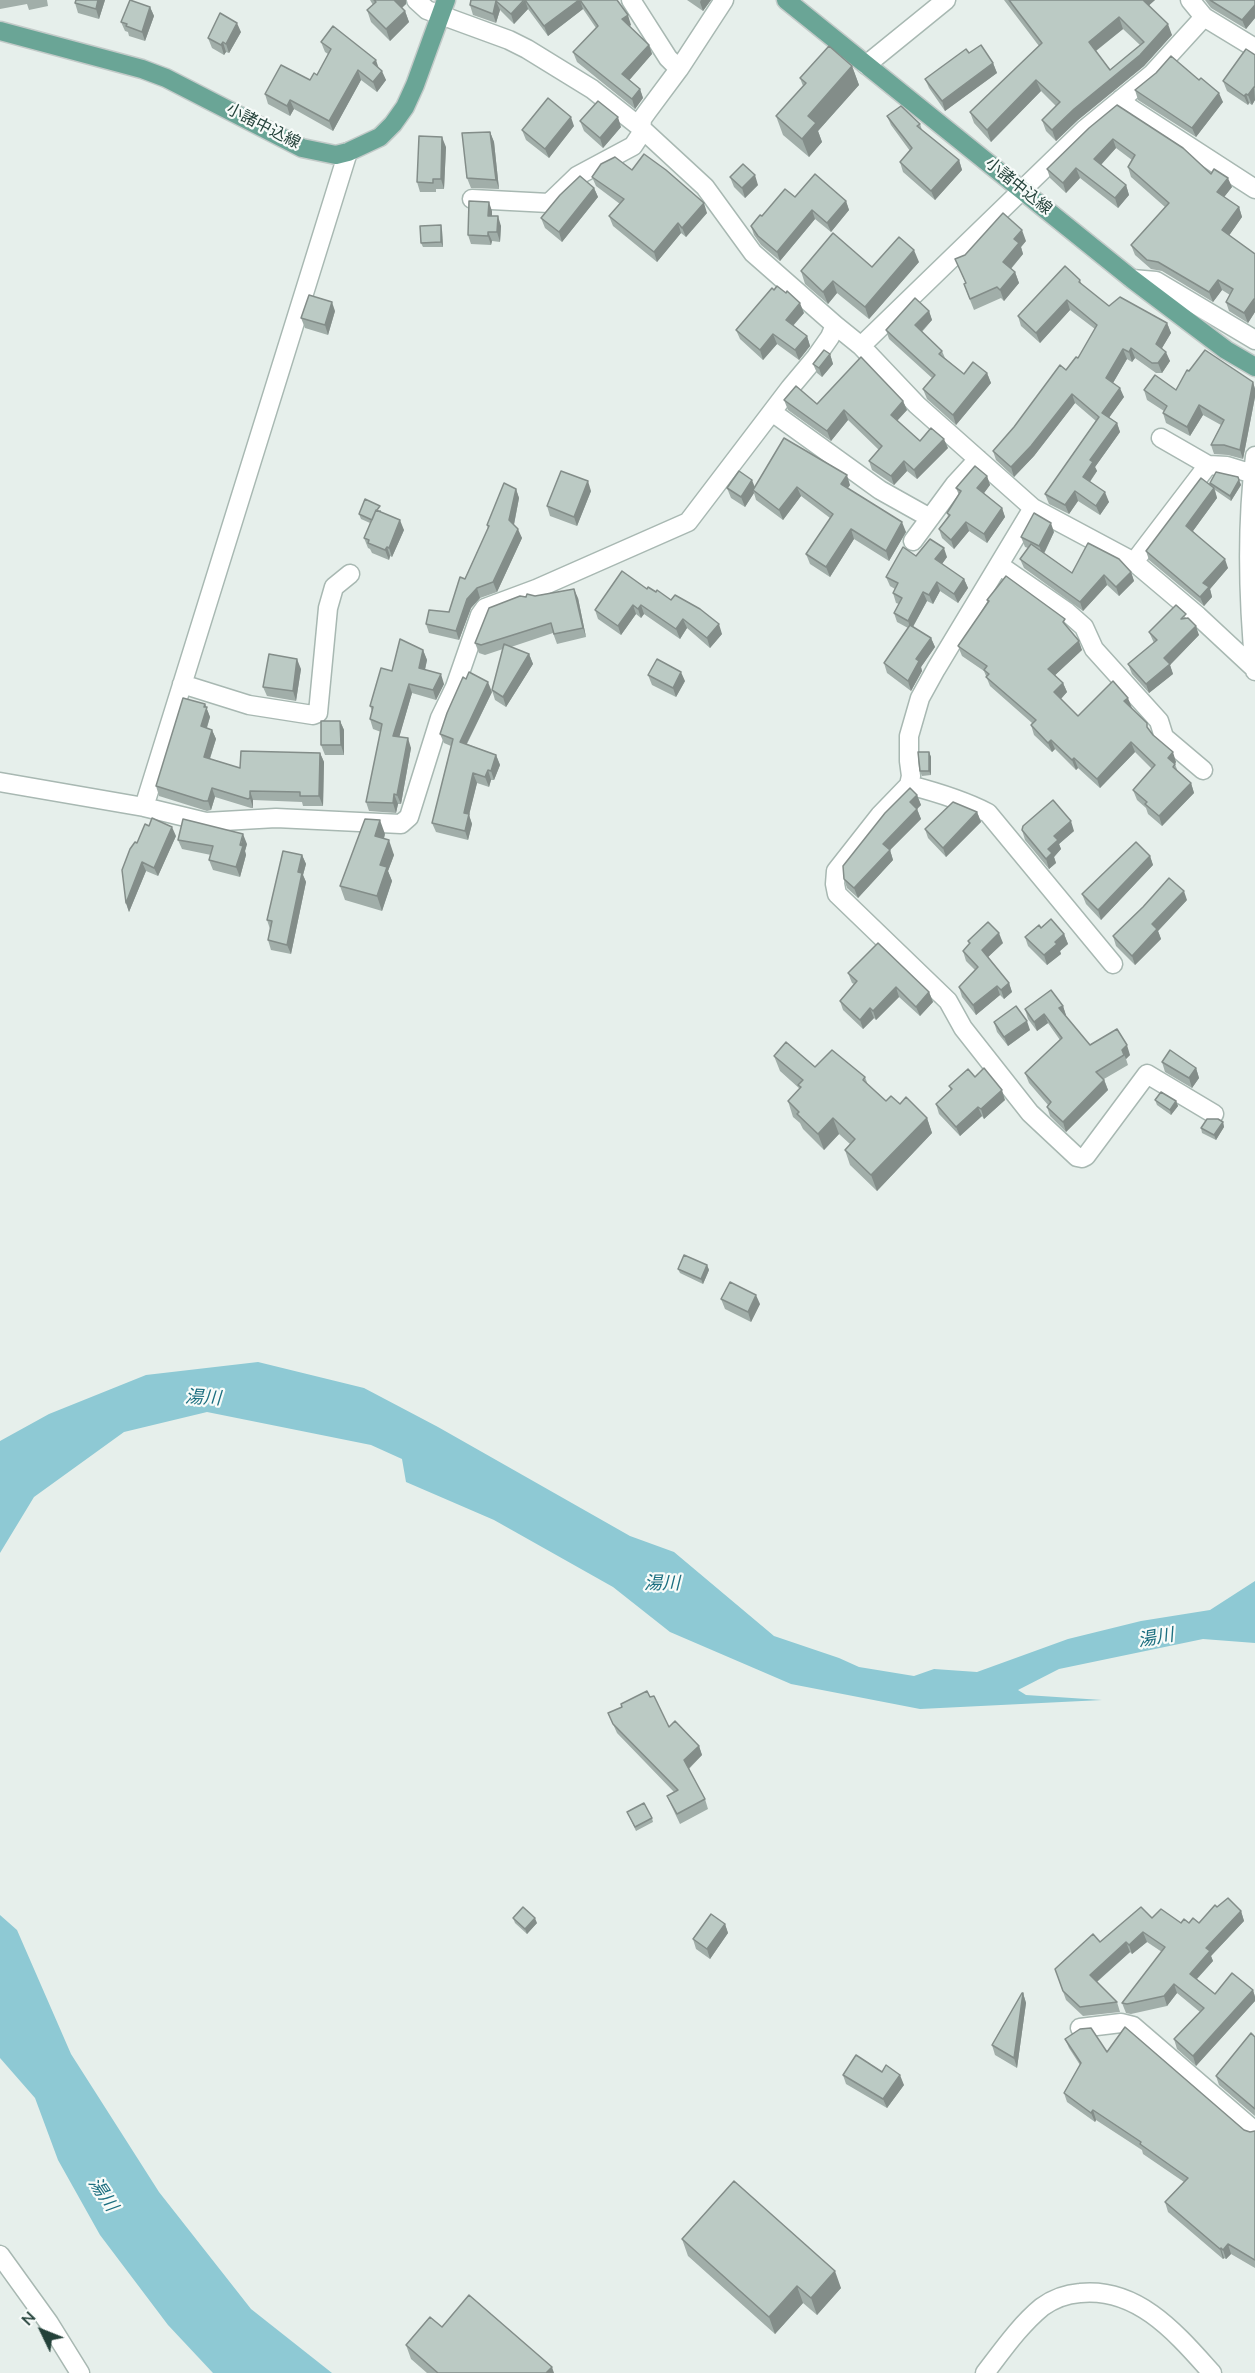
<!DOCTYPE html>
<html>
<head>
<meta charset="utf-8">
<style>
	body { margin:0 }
	#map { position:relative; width:1255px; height:2373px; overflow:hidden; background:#e6efeb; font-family:"Nunito Sans",sans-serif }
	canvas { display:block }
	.north { position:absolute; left:12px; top:2301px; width:60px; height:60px; -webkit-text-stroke:4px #f7fbf9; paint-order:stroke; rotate:313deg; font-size:16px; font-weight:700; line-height:24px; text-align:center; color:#24423a }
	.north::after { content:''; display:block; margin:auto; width:21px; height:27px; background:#24423a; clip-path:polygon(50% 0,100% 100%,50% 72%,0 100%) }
</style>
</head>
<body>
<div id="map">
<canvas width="1255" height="2373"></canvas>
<div class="north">N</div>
</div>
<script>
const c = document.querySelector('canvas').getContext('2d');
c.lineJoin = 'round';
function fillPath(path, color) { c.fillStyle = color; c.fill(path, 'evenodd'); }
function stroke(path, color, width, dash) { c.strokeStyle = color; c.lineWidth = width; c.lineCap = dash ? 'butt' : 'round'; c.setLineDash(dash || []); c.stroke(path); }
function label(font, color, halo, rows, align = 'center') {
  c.font = font + ' "Nunito Sans","Noto Sans JP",sans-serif'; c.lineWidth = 4.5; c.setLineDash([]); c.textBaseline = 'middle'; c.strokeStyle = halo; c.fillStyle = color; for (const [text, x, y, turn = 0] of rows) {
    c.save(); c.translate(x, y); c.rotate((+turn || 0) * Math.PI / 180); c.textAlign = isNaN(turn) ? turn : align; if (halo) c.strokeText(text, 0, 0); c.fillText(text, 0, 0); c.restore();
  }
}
const water = new Path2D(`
	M258 1362 364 1388 438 1427 630 1536 674 1552 774 1636 839 1658 859 1667 914 1676 934 1669 977 1672 1068 1639 1141 1621 1210 1610 1255 1581V1643L1203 1639 1059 1669 1018 1690 1026 1695 1102 1700 920 1709 791 1684 670 1632 613 1587 494 1520 406 1482 402 1459 371 1445 207 1412 124 1432 34 1497 0 1553V1441L49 1414 146 1375Z
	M0 1915 17 1930 71 2054 159 2192 251 2309 332 2373H213L168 2325 100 2235 58 2160 35 2098 0 2058Z`);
const minor = new Path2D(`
	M416 0 427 10 509 40 527 49 592 89 640 127 705 187 753 253 835 325
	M631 0 668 58 679 69
	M1190 0 1204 17 1255 48
	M866 65 946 0
	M1121 99 1130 108 1255 189
	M472 199 549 203 577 176 633 146 641 134 642 119 647 112 679 69 724 0
	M1132 279 1156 281 1255 340
	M861 346 1085 129 1152 74 1204 17
	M772 412 880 490 930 518
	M1161 438 1208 465
	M1255 456C1246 528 1248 599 1255 671
	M1033 508 936 669 920 698 909 736V761L911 776 909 785 880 815 836 871 835 884 837 894 948 1001 963 1028 1030 1113 1077 1157 1082 1158 1086 1156 1147 1074 1214 1114
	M913 541 955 484 978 459
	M1134 562 1208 465 1227 466 1253 474
	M999 565 1067 612 1084 627 1094 649 1159 721 1164 737 1203 770
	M182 684 249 705 313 715 318 713 328 608 334 587 350 574
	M0 782 144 807 206 822 276 818 401 824 409 817 440 718 455 687 480 615 485 608 536 589 688 522 790 388 816 357 830 337 835 325 861 346 917 405 1033 508 1134 562 1198 616 1255 669
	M909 785C936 792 963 800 988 813L1113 964
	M144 807 348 152
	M1080 2028 1121 2023 1133 2026 1255 2131
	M0 2255 49 2323 80 2373
	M985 2373C1002 2351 1020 2325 1042 2307 1053 2299 1067 2294 1080 2293 1138 2287 1177 2334 1212 2373`);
const major = new Path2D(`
	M786 0 1132 279 1226 350 1255 367
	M0 31 142 69 166 78 302 148 336 155 348 152 380 137 393 124 405 107 415 85 446 0`);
const wall = new Path2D(`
	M0 0H47L48 6 29 10 27 4 0 9Z
	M76 0H105L99 19 78 13 75 3Z
	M370 0H406V4L402 8 405 11 409 22 390 41 371 22 367 10 373 5Z
	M470 0H617L631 25 629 26 649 45 652 54 629 80 640 89 643 98 635 109 577 62 573 52 596 28 583 9 548 36 528 9 514 24 500 10 496 23 473 15 470 5Z
	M687 0H711L703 11Z
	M1004 0H1155L1149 5 1172 35 1144 66 1078 120 1056 141 1046 131 1042 120 1056 106 1041 91 991 142 974 123 970 112 1039 46ZM1123 29 1140 45 1110 70 1096 51Z
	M1205 0H1255V18L1246 29 1211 8Z
	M150 7 154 16 145 41 129 36 128 32 125 31 121 22Z
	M241 32 229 53 226 52 224 55 212 48 208 38Z
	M321 42 379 68 386 80 377 92 361 80 333 131 294 109 290 116 268 104 265 94 310 80 317 75 328 54 325 52Z
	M969 53 993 63 997 73 945 111 929 88 925 79Z
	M1255 55V100L1252 105 1249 103 1248 105 1227 91 1223 81Z
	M852 66 859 85 818 131 822 142 809 157 783 135 776 116 803 86 800 78Z
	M1199 80 1223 102 1196 137 1138 100 1135 90Z
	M887 116 920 124 922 130 959 160 962 170 935 200 903 172 900 162 910 151 891 125Z
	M580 121 621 127 603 148 584 131Z
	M574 126 549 158 526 140 522 130Z
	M1089 128 1211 174 1232 187 1224 197 1239 207 1242 217 1229 235 1255 254V312L1248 323 1229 311 1226 302 1230 295 1222 290 1213 302 1162 271 1151 269 1135 255 1131 245 1165 207 1131 177 1128 167 1132 160 1116 148 1101 165 1126 185 1129 195 1118 208 1080 178 1066 193 1050 178 1047 169Z
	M490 132 494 142 499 189 471 188 467 178Z
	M446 147 444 189H436V192H420L417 182Z
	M632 170 707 213 686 237 681 233 657 262 613 226 609 216 620 204 596 186 592 177Z
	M730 177 758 185 745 198 734 187Z
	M594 188 598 197 562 242 545 228 541 218Z
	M795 197 846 201 849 210 831 232 815 219 780 261 761 245 754 235 751 226 762 216Z
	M492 211V216L501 226 500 242 492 241 491 245 471 244 468 235Z
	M442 230 443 247H423L421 243Z
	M1026 241 1021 247 1023 254 1011 269 1015 272 1019 283 1004 301 1001 298 974 310 968 295 964 284H966L955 259Z
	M919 262 869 319 837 293 828 304 805 284 801 271 872 267Z
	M1080 280 1082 285 1109 306 1167 323 1171 333 1162 348 1170 361 1162 373H1156L1135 358 1132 362 1127 359 1113 383 1124 397 1109 417 1117 423 1120 432 1095 467 1097 471 1090 482 1109 502 1100 515 1078 501 1069 514 1049 504 1045 494 1096 421 1075 403 1034 456 1014 477 996 460 993 451 1078 358 1095 329 1070 310 1040 343 1021 326 1018 316Z
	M335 311 328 335 305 328 301 318Z
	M929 311 932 320 922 332 942 351 945 358 964 374 987 373 991 383 956 425 927 399 923 389 932 378 889 339 886 330Z
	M804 313 793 326 807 336 810 346 799 360 777 344 763 360 740 339 736 330Z
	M830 354 833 364 822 377 817 373 813 364Z
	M1189 371 1253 382 1255 389V397L1243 459 1228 455 1214 454 1211 445 1221 425 1203 415 1190 436 1166 423 1163 413 1164 411 1147 400 1144 390H1176Z
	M784 400 817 404 903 401 907 410 897 421 920 441 948 448 917 479 907 471 894 485 872 470 869 461 879 450 848 420 831 441 788 410Z
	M987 476 990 485 984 493 1002 508 1005 517 987 543 969 531 954 549 942 538 939 529 948 516 947 513 959 495 956 488Z
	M1238 477 1241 485 1231 501 1215 490 1217 498 1193 531 1228 568 1210 589 1212 597 1204 606 1149 560 1146 551 1210 485V483Z
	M850 485 848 488 906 532 889 561 854 539 830 577 810 564 806 554 830 518 801 496 783 520 756 500 754 493 745 507 731 498 727 488Z
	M516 489 519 498 514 525 522 538 497 592 480 598 471 608 459 640 429 633 426 624 449 612 488 529 487 525Z
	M591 491 577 526 550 516 547 506Z
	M381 510V512L404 530 392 557 390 556 389 560 372 553 370 549 368 548 364 538 370 523 361 519 359 514Z
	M1054 532 1044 554 1072 573 1131 572 1134 581 1119 596 1107 585 1083 611 1024 568 1020 559 1028 548 1025 547 1021 537Z
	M916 556 947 557 942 564 964 579 968 588 958 603 940 591 933 604 927 601 913 627 931 638 935 647 921 667 922 671 911 691 887 673 884 663 908 628 897 622 894 613 899 604 896 603 893 593 895 589 890 586 886 577Z
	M647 589 722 634 710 648 687 628 680 639 644 614 641 618 636 614 621 635 598 619 595 610Z
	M535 596 578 598 586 637 557 644 553 633 511 647 529 654 533 664 506 707 495 700 492 690 503 649 485 655 479 653 475 643 526 597Z
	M987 600 1069 629 1082 650 1055 675 1063 683 1067 692 1061 699 1078 716 1132 708 1151 733 1176 762 1175 764 1178 772 1191 783 1194 793 1162 826 1148 814 1146 808 1137 800 1133 790 1152 769 1135 752 1100 788 1078 768 1076 770 1055 749 1052 752 1034 735 1031 725 1032 723 990 686 984 671 962 656 958 646 988 603Z
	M1187 618 1199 635 1170 665 1173 674 1149 693 1132 674 1128 664 1154 643 1149 632Z
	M423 650 427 660 425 670 444 684 436 700 412 693 399 737 411 748 401 804H398L396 813 369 811 366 802 381 732 373 729 370 719 372 711 370 706 392 671Z
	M301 669 296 701 267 696 263 687Z
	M648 675 685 681 676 697 652 685Z
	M492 692 467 744 496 755 500 765 494 780H491L489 787 477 783 469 815 472 824 468 840 436 832 432 823 451 746 444 743 440 734Z
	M205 704 210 717 207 728 212 730 216 739 210 759 240 768 320 753 324 762 323 806H303L302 802 253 800V808H251L215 797 211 810 207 811 159 796 156 786Z
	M340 721 344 730V755H325L321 745Z
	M929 752 931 757V775L922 776 920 771Z
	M917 795 921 805 917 809 921 819 890 850 893 860 858 898 847 888 844 879Z
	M977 812 981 822 946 857 928 838 925 829Z
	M1022 830 1074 831 1059 844 1061 849 1054 857 1056 863 1049 869 1025 840Z
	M385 834 384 839 394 855 388 871 392 881 382 911 345 900 340 886Z
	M176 836 158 876 146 871 129 912 126 903 137 843Z
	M178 840 247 844 245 851 246 855 240 877 213 870 209 860 211 855 182 849Z
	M302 855 306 864 303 875 306 882 291 954 271 950 268 940 270 929 267 920Z
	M1150 856 1153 865 1101 920 1086 904 1082 894Z
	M1187 900 1158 931 1161 939 1135 965 1116 946 1113 936Z
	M1041 928 1064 934 1068 944 1060 951 1061 954 1047 965 1028 946 1025 937Z
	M968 941 1003 943 988 957 1009 983 1012 992 1004 999 1000 995 976 1015 962 997 959 987 975 970 966 961 963 951 969 944Z
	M848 973 929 992 933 1002 920 1016 899 997 876 1020 874 1018 863 1029 843 1010 840 1001 854 984 852 983Z
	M1063 1006 1066 1016 1090 1045 1130 1055 1126 1059 1128 1065 1104 1079 1108 1090 1066 1132 1050 1116 1047 1107 1048 1105 1029 1083 1025 1073 1060 1040 1048 1023 1037 1031 1028 1019 1025 1009Z
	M994 1022 1030 1030 1008 1046 997 1032Z
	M774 1056 815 1067 865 1077 868 1085 886 1101 900 1104 927 1118 932 1133 877 1191 850 1165 845 1150 850 1144 839 1134 824 1150 803 1129 800 1123 793 1117 788 1101 800 1089 780 1071Z
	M1162 1062 1196 1068 1199 1078 1192 1088 1165 1072Z
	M949 1086 1005 1100 984 1119 982 1116 960 1136 939 1114 936 1104 951 1090Z
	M1155 1100 1176 1101 1178 1106 1171 1115 1157 1105Z
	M1223 1122 1224 1127 1216 1140 1202 1133 1201 1128Z
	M707 1265 709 1270 703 1284 680 1273 678 1269Z
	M721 1299 760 1304 751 1322 725 1309Z
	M650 1697 669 1727 699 1746 702 1755 689 1769 705 1799 708 1809 680 1824 671 1805 667 1796 674 1792 617 1733 608 1713Z
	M627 1812 652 1818 653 1822 636 1831Z
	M1217 1907 1241 1911 1244 1921 1211 1956 1213 1961 1197 1979 1215 1994 1253 1990 1255 1997V2001L1196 2066 1177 2049 1174 2039 1200 2012 1177 1993 1167 2006 1131 2014 1126 2013 1122 2003 1162 1952 1147 1942 1132 1954 1130 1952 1097 1982 1117 2002 1120 2012 1083 2016 1066 2000 1055 1969 1100 1942 1152 1918 1181 1923H1199Z
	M513 1918 537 1923 527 1934 515 1923Z
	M725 1924 728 1933 710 1959 696 1949 693 1939Z
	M1023 1993 1026 2003 1017 2068 995 2055 992 2045Z
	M1255 2037V2116L1219 2085 1216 2076Z
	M1065 2039 1107 2052 1244 2130 1250 2132 1255 2131V2268L1231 2254 1226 2259 1224 2258 1223 2259 1168 2212 1165 2202 1184 2182 1143 2154 1142 2150 1096 2120 1095 2122 1067 2102 1064 2093 1080 2065 1069 2048Z
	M882 2072 904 2085 887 2108 846 2084 843 2075Z
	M682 2239 841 2288 817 2315 803 2303 775 2334 688 2256Z
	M442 2327 554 2373H427L411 2359 406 2345Z`);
const shadedWall = new Path2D(`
	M98 0H105L99 19 96 9Z
	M394 0H406V4L398 11Z
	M525 0 528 9 514 24 511 14Z
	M579 0H580L583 9 548 36 544 26Z
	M701 0H711L703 11 700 2Z
	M1142 0H1155L1145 9Z
	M496 1 500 10 496 23 493 14Z
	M1255 5V18L1246 29 1242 20Z
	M150 7 154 16 145 41 142 32Z
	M405 11 409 22 390 41 386 29Z
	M628 15 631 25 626 29 622 19Z
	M1119 17 1123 29 1093 53 1089 42Z
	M237 23 241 32 229 53 226 44Z
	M1168 24 1172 35 1144 66 1078 120 1056 141 1052 130 1074 109Z
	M223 42 226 52 224 55 221 45Z
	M649 45 652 54 626 84 622 74Z
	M376 60 379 69 373 63Z
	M993 63 997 73 945 111 942 101Z
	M852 66 859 85 818 131 822 142 809 157 802 139 808 116Z
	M358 70 361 80 333 131 329 121Z
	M382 71 386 80 377 92 373 82Z
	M1036 80 1041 91 991 142 987 130Z
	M1254 87 1255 100 1252 105 1248 95Z
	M640 89 643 98 635 109 632 99Z
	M1219 93 1223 102 1196 137 1192 128Z
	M1246 94 1249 103 1248 105 1244 96Z
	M290 100 294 109 290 116 287 106Z
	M571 117 574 126 549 158 545 149Z
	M618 117 621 127 603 148 600 138Z
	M490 132 494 142 499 189 496 180Z
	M442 137 446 147 444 189 441 179Z
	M1113 139 1116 148 1097 169 1094 159Z
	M959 160 962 170 935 200 931 191Z
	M1076 168 1080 178 1066 193 1063 183Z
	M755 175 758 185 745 198 742 188Z
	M1228 178 1232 187 1221 201 1217 192Z
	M1126 185 1129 195 1118 208 1115 198Z
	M594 188 598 197 562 242 559 232Z
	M846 201 849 210 831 232 827 223Z
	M489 202 492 211V225L488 216Z
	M704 203 707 213 686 237 682 228Z
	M1239 207 1242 217 1226 240 1222 230Z
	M812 210 815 219 780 261 777 252Z
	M498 216 501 226 500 242 497 232Z
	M678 223 681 233 657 262 654 252Z
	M441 225 442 230 443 247 441 242Z
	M1022 230 1026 241 1021 247 1023 254 1007 273 1003 262 1014 239Z
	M488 232 492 241 491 245 488 236Z
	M914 250 919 262 869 319 865 307Z
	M1015 272 1019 283 1004 301 1000 290Z
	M1218 280 1222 290 1213 302 1209 292Z
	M833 281 837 293 828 304 823 292Z
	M1254 299 1255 302V312L1248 323 1244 313Z
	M1067 300 1070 310 1040 343 1036 333Z
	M332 302 335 311 328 335 325 325Z
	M800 303 804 313 789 330 786 320Z
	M929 311 932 320 918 335 915 325Z
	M1167 323 1171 333 1159 353 1156 344Z
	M773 334 777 344 763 360 760 350Z
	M807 336 810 346 799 360 795 350Z
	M1131 348 1135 358 1132 362 1129 352Z
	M1123 349 1127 359 1110 388 1106 378Z
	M1166 352 1170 361 1162 373 1158 363Z
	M830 354 833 364 822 377 819 368Z
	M987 373 991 383 956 425 953 415Z
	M1253 382 1255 389V397L1243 459 1240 450Z
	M1120 388 1124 397 1106 422 1102 413Z
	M1072 394 1075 403 1034 456 1014 477 1011 467Z
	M903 401 907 410 894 424 891 415Z
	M1199 405 1203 415 1190 436 1187 427Z
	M844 410 848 420 831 441 827 431Z
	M1117 423 1120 432 1095 467 1097 471 1086 487 1083 477 1090 460Z
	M944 439 948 448 917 479 914 470Z
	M904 461 907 471 894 485 891 476Z
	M847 475 850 485 844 493 841 484Z
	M987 476 990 485 981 497 977 488Z
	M752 480 756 490H753L754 493 745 507 741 497Z
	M1239 480 1241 485 1231 501 1230 496Z
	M588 481 591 491 577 526 574 517Z
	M797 487 801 496 783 520 779 510Z
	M1214 488 1217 498 1190 535 1186 526Z
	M516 489 519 498 513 529 509 520Z
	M1075 491 1078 501 1069 514 1065 505Z
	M1105 492 1109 502 1100 515 1096 506Z
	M1002 508 1005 517 987 543 984 534Z
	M400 520 404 530 392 557 389 548Z
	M902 522 906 532 889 561 886 551Z
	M966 522 969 531 954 549 951 540Z
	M1051 523 1054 532 1043 555 1039 546Z
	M518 529 522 538 497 592 493 582Z
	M851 529 854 539 830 577 826 567Z
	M387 547 390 556 389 560 385 550Z
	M944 548 947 557 939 568 935 559Z
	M1225 559 1228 568 1210 589 1212 597 1204 606 1200 597 1203 583Z
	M1131 572 1134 581 1119 596 1116 587Z
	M1104 575 1107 585 1083 611 1080 602Z
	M964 579 968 588 958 603 954 594Z
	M937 582 940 591 933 604 929 595Z
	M477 588 480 598 471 608 459 640 456 631 467 599Z
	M574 589 578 598 586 637 583 628Z
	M923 592 927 601 911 630 908 621Z
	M633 605 636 614 621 635 618 626Z
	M641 605 644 614 641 618 638 609Z
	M683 619 687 628 680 639 676 629Z
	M719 624 722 634 710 648 707 638Z
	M1196 626 1199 635 1170 665 1173 674 1149 693 1146 684 1164 658Z
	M931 638 935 647 921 667 922 671 911 691 908 681 916 659Z
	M1079 641 1082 650 1052 678 1048 669Z
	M423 650 427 660 423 678 419 668Z
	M529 654 533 664 506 707 503 697Z
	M297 659 301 669 296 701 293 691Z
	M681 672 685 681 676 697 673 688Z
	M441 674 444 684 436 700 433 690Z
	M488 682 492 692 463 751 460 742Z
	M1063 683 1067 692 1058 702 1054 692Z
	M409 684 412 693 397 745 393 736Z
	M1128 698 1132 708 1128 711 1124 701Z
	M205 704 210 717 204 736 201 726Z
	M340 721 344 730V755L341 745Z
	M212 730 216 739 207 767 204 757Z
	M408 738 411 748 401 804 397 795Z
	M1051 740 1055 749 1052 752 1048 743Z
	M1131 742 1135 752 1100 788 1097 779Z
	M929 752 931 757V775L929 771Z
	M1173 752 1176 762 1172 767 1168 758Z
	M320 753 324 762 323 806 319 796Z
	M496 755 500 765 494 780 491 771Z
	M1074 758 1078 768 1076 770 1072 760Z
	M488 770 491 780 489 787 485 777Z
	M473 773 477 783 469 815 472 824 468 840 465 831 464 813Z
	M1191 783 1194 793 1162 826 1159 816Z
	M212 788 215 797 211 810 208 801Z
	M250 791 253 800V808L250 798Z
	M394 794 398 804 396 813 393 803Z
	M917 795 921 805 914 812 910 802Z
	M917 809 921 819 890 850 893 860 858 898 854 888 883 844Z
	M977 812 981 822 946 857 943 848Z
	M380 820 385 834 380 850 375 836Z
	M1071 821 1074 831 1059 844 1061 849 1054 857 1056 863 1049 869 1046 859 1048 849 1054 836Z
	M172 827 176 836 158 876 154 868Z
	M243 834 247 844 245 851 246 855 240 877 236 867Z
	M389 840 394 855 388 871 392 881 382 911 377 896 380 865Z
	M302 855 306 864 303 875 306 882 291 954 287 945 298 872Z
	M1150 856 1153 865 1101 920 1098 910Z
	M142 862 146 871 129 912 126 903Z
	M1184 891 1187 900 1158 931 1161 939 1135 965 1132 956 1152 924Z
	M999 933 1003 943 986 959 982 950Z
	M1064 934 1068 944 1060 951 1061 954 1047 965 1044 955 1055 942Z
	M1009 983 1012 992 1004 999 1001 990Z
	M997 986 1000 995 976 1015 973 1005Z
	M896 987 899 997 876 1020 873 1011Z
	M929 992 933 1002 920 1016 916 1007Z
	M1063 1006 1066 1015 1063 1018 1059 1008Z
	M870 1008 874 1018 863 1029 860 1020Z
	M1044 1014 1048 1023 1037 1031 1034 1022Z
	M1027 1021 1030 1030 1008 1046 1004 1037Z
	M1127 1045 1130 1055 1126 1059 1122 1050Z
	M1196 1068 1199 1078 1192 1088 1189 1078Z
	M1104 1080 1108 1090 1066 1132 1063 1122Z
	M1002 1090 1005 1100 984 1119 981 1109Z
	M1176 1101 1178 1106 1171 1115 1170 1110Z
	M978 1107 982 1116 960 1136 956 1127Z
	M833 1118 839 1134 824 1150 818 1134Z
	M927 1118 932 1133 877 1191 871 1175Z
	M1223 1122 1224 1127 1216 1140 1214 1135Z
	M707 1265 709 1270 703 1284 701 1279Z
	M756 1295 760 1304 751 1322 748 1312Z
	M699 1746 702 1755 687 1770 684 1760Z
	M1241 1911 1244 1921 1211 1956 1213 1961 1193 1983 1190 1974 1206 1948Z
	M535 1918 537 1923 527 1934 525 1929Z
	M725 1924 728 1933 710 1959 707 1949Z
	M1143 1932 1147 1942 1132 1954 1129 1945Z
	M1126 1942 1130 1952 1093 1985 1090 1975Z
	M1174 1984 1177 1993 1167 2006 1164 1996Z
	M1253 1990 1255 1997V2001L1196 2066 1193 2056Z
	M1023 1993 1026 2003 1017 2068 1014 2058Z
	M900 2075 904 2085 887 2108 883 2099Z
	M1093 2110 1096 2120 1095 2122 1091 2113Z
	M1228 2244 1231 2254 1226 2259 1223 2250Z
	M1221 2248 1224 2258 1223 2259 1220 2249Z
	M835 2271 841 2288 817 2315 811 2298Z
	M797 2286 803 2303 775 2334 769 2317Z
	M552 2367 554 2373H546Z`);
const building = new Path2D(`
	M76 0H98L96 9 75 3Z
	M130 0 150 7 142 32 126 26 127 24 121 22Z
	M374 0H394L405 11 386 29 367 10 376 2Z
	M471 0H524L511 14 496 1 493 14 470 5Z
	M525 0H579L544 26Z
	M580 0H617L628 15 622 19 649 45 622 74 640 89 632 99 573 52 598 26Z
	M1009 0H1143L1168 24 1140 55 1074 109 1052 130 1042 120 1060 102 1036 80 987 130 970 112 1042 43ZM1119 17 1144 42 1110 70 1089 42Z
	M1210 0H1255V5L1242 20Z
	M220 13 237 23 226 44 223 42 221 45 208 38Z
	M333 26 376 60 373 63 382 71 373 82 358 70 329 121 290 100 287 106 265 94 281 65 310 80 314 73 317 75 331 49 321 42Z
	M981 45 993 63 942 101 925 79 966 49 969 53Z
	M829 46 852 66 808 116 816 123 802 139 776 116 806 83 800 78Z
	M1246 49 1255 55V87H1254L1248 95 1246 94 1244 96 1223 81Z
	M1171 56 1199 80 1201 78 1219 93 1192 128 1135 90 1156 73Z
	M548 98 571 117 545 149 522 130Z
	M598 101 618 117 600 138 580 121Z
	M1117 105 1183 148 1211 174 1214 169 1228 178 1217 192 1239 207 1222 230 1255 254V300L1254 299 1244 313 1226 302 1233 289 1218 280 1209 292 1158 262 1147 260 1131 245 1169 203 1128 167 1135 155 1113 139 1094 159 1126 185 1115 198 1076 168 1063 183 1047 169 1089 128Z
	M901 106 920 124 917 126 959 160 931 191 900 162 912 148 887 116Z
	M490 132 496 180 467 178 462 133Z
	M419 136 442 137 441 179H433V183L417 182Z
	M644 154 666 170 704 203 682 228 678 223 654 252 609 216 624 199 592 177 601 164 615 157 632 170Z
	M743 164 755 175 742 188 730 177Z
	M815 174 846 201 827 223 812 210 777 252 758 236 751 226 760 215 762 216 785 189 795 197Z
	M580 176 594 188 559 232 541 218 560 195Z
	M469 201 489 202 488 216H498L497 232H488V236L468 235Z
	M1003 213 1022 230 1014 239 1019 243 1003 262 1015 272 1000 290 997 287 970 299 964 284 966 283 955 259 965 255Z
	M441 225V242L421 243 420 226Z
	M833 233 872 267 899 237 914 250 865 307 833 281 823 292 801 271Z
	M1065 266 1080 280 1079 282 1109 306 1120 297 1167 323 1156 344 1166 352 1158 363H1152L1131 348 1129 352 1123 349 1106 378 1120 388 1102 413 1117 423 1090 460 1093 462 1083 477 1105 492 1096 506 1075 491 1065 505 1045 494 1099 417 1072 394 1031 446 1011 467 993 451 1014 427 1060 365 1066 370 1076 357 1078 358 1097 325 1067 300 1036 333 1018 316Z
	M777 286 786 293 787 291 800 303 786 320 807 336 795 350 773 334 760 350 736 330 772 288 774 290Z
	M309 295 332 302 325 325 301 318Z
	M915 298 929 311 915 325 942 351 939 354 964 374 973 362 987 373 953 415 923 389 935 375 886 330Z
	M824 350 830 354 819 368 813 364Z
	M1205 350 1253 382 1240 450 1224 445H1211L1224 420 1199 405 1187 427 1163 413 1167 406 1144 390 1155 375 1176 390 1187 370 1189 371Z
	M861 357 903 401 891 415 920 441 931 428 944 439 914 470 904 461 891 476 869 461 882 446 844 410 827 431 784 400 796 386 817 404Z
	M784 438 847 475 841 484 902 522 886 551 851 529 826 567 806 554 833 514 797 487 779 510 753 490Z
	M975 466 987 476 977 488 1002 508 984 534 966 522 951 540 939 529 950 515 947 513 961 491 956 488Z
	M561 471 588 481 574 517 547 506Z
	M739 471 752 480 741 497 727 488Z
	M1216 472 1238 477 1239 480 1230 496 1210 483Z
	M1201 478 1214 488 1186 526 1225 559 1203 583 1209 587 1200 597 1146 551Z
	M504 483 516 489 509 520 518 529 493 582 477 588 467 599 456 631 426 624 429 610 449 612 460 577 465 579 489 526 487 525Z
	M365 499 380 506 377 510H376L372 520 359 514Z
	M376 510 400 520 389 548 387 547 385 550 368 543 369 540 364 538Z
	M1034 513 1051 523 1039 546 1021 537Z
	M930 539 944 548 935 559 964 579 954 594 937 582 929 595 923 592 908 621 894 613 902 598 893 593 898 583 886 577 903 547 916 556Z
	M1088 543 1119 559 1131 572 1116 587 1104 575 1080 602 1020 559 1031 544 1072 573Z
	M622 571 647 589 648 587 656 592 657 590 671 600 675 595 700 609 719 624 707 638 683 619 676 629 641 605 638 609 633 605 618 626 595 610Z
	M1006 576 1065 619 1063 622 1079 641 1048 669 1063 683 1054 692 1078 716 1113 681 1128 698 1124 701 1147 723V727L1153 735 1173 752 1168 758 1175 764 1173 767 1191 783 1159 816 1145 804 1147 802 1133 790 1155 765 1131 742 1097 779 1074 758 1072 760 1051 740 1048 743 1031 725 1036 720 986 677 989 674 984 670 987 666 958 646 989 601 987 600Z
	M574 589 583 628 554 634 551 623 481 645 475 643 489 608 520 596 526 597 527 594 535 596Z
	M1176 605 1186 614 1181 619 1188 618 1196 626 1164 658 1170 664 1146 684 1128 664 1157 640 1149 632Z
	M910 625 931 638 916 659 919 661 908 681 884 663Z
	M400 639 423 650 419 668 441 674 433 690 409 684 393 736 408 738 397 795 394 794 393 803 366 802 382 724 370 719 373 707 370 706 381 668 392 671Z
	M504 644 529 654 503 697 492 690Z
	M269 654 297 659 293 691 263 687Z
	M657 659 681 672 673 688 648 675Z
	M469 672 488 682 460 742 496 755 491 771 488 770 485 777 473 773 464 813 469 814 465 831 432 823 453 739 440 734 447 713 463 677 466 679Z
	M183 698 205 704 204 707H207L201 726 212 730 204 757 240 768 241 751 320 753 319 796H300V792L250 791V798L248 799 212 788 208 801H204L156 786Z
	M321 721H340L341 745H321Z
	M918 752H929V771H920Z
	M910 788 917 795 910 802 917 809 883 844 890 850 854 888 844 879 843 866 885 813Z
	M1053 800 1071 821 1054 836 1058 840 1048 849 1052 853 1046 859 1022 830 1023 826Z
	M953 802 977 812 943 848 925 829Z
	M152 818 172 827 154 868 142 862 126 903 122 870 130 849 135 842 137 843 145 824 149 826Z
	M183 819 243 834 240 845 243 846 236 867 209 860 213 846 178 840Z
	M365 819 380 820 375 836 389 840 380 865 387 867 377 896 340 886Z
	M1136 842 1150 856 1098 910 1082 894Z
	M283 851 302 855 298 872 302 873 287 945 268 940 272 921 267 920Z
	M1169 878 1184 891 1152 924 1157 929 1132 956 1113 936 1143 907Z
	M1051 919 1064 934 1055 942 1057 944 1044 955 1025 937 1039 925 1041 928Z
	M988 922 999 933 982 950 1009 983 1001 990 997 986 973 1005 959 987 978 967 963 951 970 943 968 941Z
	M878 943 929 992 916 1007 896 987 873 1011 870 1008 860 1020 840 1001 857 981 848 973Z
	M1051 990 1063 1006 1059 1008 1090 1045 1117 1029 1127 1045 1122 1050 1124 1055 1096 1072 1104 1080 1063 1122 1047 1107 1051 1102 1025 1073 1062 1038 1044 1014 1034 1022 1025 1009Z
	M1016 1006 1027 1021 1004 1037 994 1022Z
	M786 1042 815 1067 832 1050 865 1077 863 1080 886 1101 891 1096 900 1104 906 1097 927 1118 871 1175 845 1150 855 1139 833 1118 818 1134 797 1114 799 1112 788 1101 801 1087 798 1085 803 1080 774 1056Z
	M1170 1050 1196 1068 1189 1078 1162 1062Z
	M984 1068 1002 1090 981 1109 978 1107 956 1127 936 1104 952 1089 949 1086 968 1069 975 1077Z
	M1161 1092 1176 1101 1170 1110 1155 1100Z
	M1207 1119H1218L1223 1122 1214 1135 1201 1128Z
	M684 1255 707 1265 701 1279 678 1269Z
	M730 1282 756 1295 748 1312 721 1299Z
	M647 1691 650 1697 654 1696 669 1727 675 1721 699 1746 684 1760 705 1799 677 1814 667 1796 678 1790 613 1724 608 1713 622 1707 621 1704Z
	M644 1803 652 1818 635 1827 627 1812Z
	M1228 1898 1241 1911 1206 1948 1210 1951 1190 1974 1215 1994 1232 1973 1253 1990 1193 2056 1174 2039 1204 2008 1174 1984 1164 1996 1127 2004 1122 2003 1165 1947 1143 1932 1129 1945 1126 1942 1090 1975 1117 2002 1080 2007 1063 1991 1055 1969 1093 1934 1100 1942 1141 1907 1152 1918 1161 1909 1181 1923 1184 1919 1189 1923 1193 1918 1199 1923 1215 1905 1217 1907Z
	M523 1907 535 1918 525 1929 513 1918Z
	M711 1914 725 1924 707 1949 693 1939Z
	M1022 1993H1023L1014 2058 992 2045Z
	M1125 2027 1244 2130 1250 2132 1255 2131V2260L1228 2244 1223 2250 1221 2248 1220 2249 1165 2202 1188 2178 1140 2144 1141 2142 1093 2110 1091 2113 1064 2093 1081 2063 1065 2039 1080 2029 1091 2028 1107 2052Z
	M1251 2033 1255 2037V2109L1216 2076Z
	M856 2055 882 2072 886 2065 900 2075 883 2099 843 2075Z
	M734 2181 835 2271 811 2298 797 2286 769 2317 682 2239Z
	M469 2295 552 2367 546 2373H438L406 2345 430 2317 442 2327Z`);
const streetNames = [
	["小諸中込線",263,127,27],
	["小諸中込線",1018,187,39]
];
const waterNames = [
	["湯川",203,1399,3],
	["湯川",662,1585],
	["湯川",1156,1639,-10],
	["湯川",102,2195,56]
];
fillPath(water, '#8ec9d4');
stroke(minor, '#a8b8b2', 21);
stroke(major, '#c2cac8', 21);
stroke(minor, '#fff', 18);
stroke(major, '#6aa596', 18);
fillPath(wall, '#a1aea9');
fillPath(shadedWall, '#838d89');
fillPath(building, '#bbcac4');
stroke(building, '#838d89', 1.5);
label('16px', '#24423a', '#f7fbf9', streetNames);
label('italic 18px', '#1c6f80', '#f7fbf9', waterNames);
</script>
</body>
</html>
